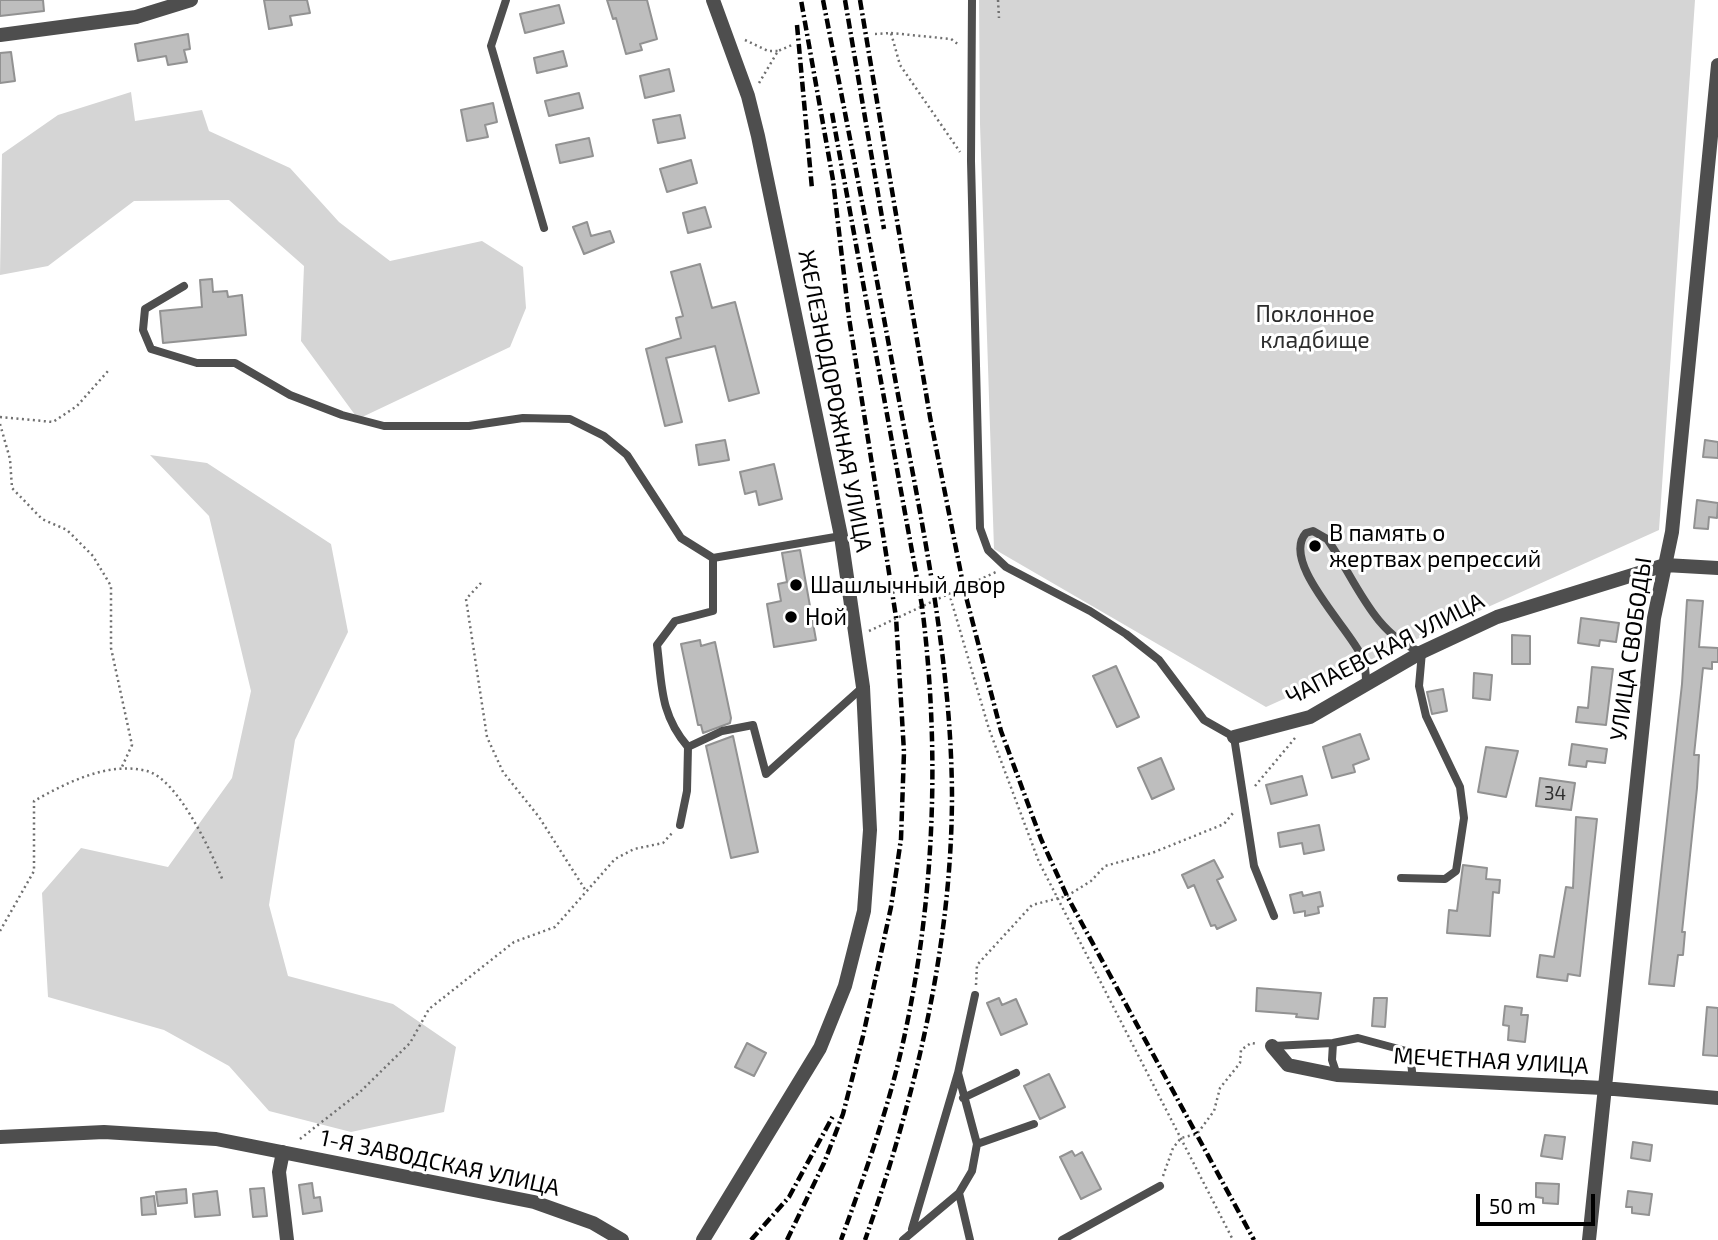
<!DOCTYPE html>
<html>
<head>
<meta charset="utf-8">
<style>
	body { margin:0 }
	#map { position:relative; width:1718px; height:1240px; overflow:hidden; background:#fff; font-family:"Exo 2",sans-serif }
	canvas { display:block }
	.scale { position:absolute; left:1476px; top:1194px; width:119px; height:32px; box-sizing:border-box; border:4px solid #000; border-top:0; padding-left:9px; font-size:21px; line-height:24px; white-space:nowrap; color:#000; -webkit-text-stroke:5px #fff; paint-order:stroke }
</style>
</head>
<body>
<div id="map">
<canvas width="1718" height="1240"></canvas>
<div class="scale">50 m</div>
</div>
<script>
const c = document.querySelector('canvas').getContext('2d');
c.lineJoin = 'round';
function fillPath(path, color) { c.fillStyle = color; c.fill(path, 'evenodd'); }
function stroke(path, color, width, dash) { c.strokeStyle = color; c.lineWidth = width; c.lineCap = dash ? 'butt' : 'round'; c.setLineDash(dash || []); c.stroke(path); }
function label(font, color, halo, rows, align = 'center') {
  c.font = font + ' "Exo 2",sans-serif'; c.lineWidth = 6; c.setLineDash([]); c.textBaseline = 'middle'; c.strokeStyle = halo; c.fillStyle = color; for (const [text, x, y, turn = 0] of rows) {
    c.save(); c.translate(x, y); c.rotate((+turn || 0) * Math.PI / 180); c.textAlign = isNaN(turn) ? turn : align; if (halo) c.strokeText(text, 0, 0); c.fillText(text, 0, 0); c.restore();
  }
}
const green = new Path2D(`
	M979 0H1695L1659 530 1266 707 994 549 980 124Z
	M131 92 135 121 202 110 209 131 290 168 339 222 390 261 482 241 523 267 526 308 510 347 358 419 301 341 304 266 229 200 134 201 48 266 0 275 2 154 58 115Z
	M150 455 207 463 331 544 348 632 295 740 269 905 288 976 393 1004 456 1047 444 1112 351 1132 269 1111 229 1066 164 1030 48 997 42 893 81 848 168 867 232 778 251 691 209 516Z`);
const building = new Path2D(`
	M0 0H43L44 11 0 16Z
	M264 0H307L310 13 290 16 292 25 269 29Z
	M607 0H647L657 39 640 44 642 50 626 54 616 18 613 19Z
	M559 5 564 23 525 33 520 14Z
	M188 34 190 49 184 50 187 62 168 65 166 56 138 61 135 44Z
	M563 51 567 66 537 73 534 58Z
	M11 52 15 81 0 83V53Z
	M669 69 674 91 645 98 640 76Z
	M579 93 583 108 549 116 545 101Z
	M493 103 497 122 485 125 488 137 467 141 461 110Z
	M680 115 685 138 658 143 653 120Z
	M589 138 593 156 560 163 556 145Z
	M691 160 697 183 667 192 660 169Z
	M705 207 711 227 688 233 683 213Z
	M587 222 591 236 610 231 614 242 584 254 573 227Z
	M700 264 712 308 735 302 759 393 729 401 715 346 666 358 682 422 665 426 646 349 681 338 676 318 683 316 671 272Z
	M212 279 213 292 227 291 228 297 242 295 246 335 163 343 160 311 202 307 200 280Z
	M725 440 729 460 699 465 696 445Z
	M1705 440 1718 442V458L1703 457Z
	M774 464 782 499 759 505 756 491 745 494 740 472Z
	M1697 500 1718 503 1717 518 1709 517 1708 529 1694 528Z
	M800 550 816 640 774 647 767 604 781 601 778 584 787 582 782 553Z
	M1687 600 1703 601 1699 647 1718 648V662H1712V669L1703 668 1694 755H1699L1697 788 1682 932H1685L1683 955H1678L1674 986 1649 984 1682 684Z
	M1581 618 1619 623 1616 642 1600 640 1599 646 1578 643Z
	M1512 635 1530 636V664H1512Z
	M700 640 701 646 715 642 731 718 730 723 703 733 701 725H698L681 644Z
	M1116 666 1139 717 1117 727 1093 676Z
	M1592 667 1613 669 1606 725 1576 722 1578 707 1588 708Z
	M1474 673 1492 675 1490 700 1473 698Z
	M1443 689 1447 711 1432 714 1427 692Z
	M1360 734 1369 759 1353 765 1355 772 1332 778 1323 747Z
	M733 736 758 852 731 858 706 746Z
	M1572 744 1607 749 1605 763 1587 761 1586 767 1569 765Z
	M1486 747 1518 751 1506 797 1478 792Z
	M1161 758 1174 789 1152 799 1138 768Z
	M1302 776 1307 795 1271 804 1266 785Z
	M1540 778 1575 783 1571 810 1536 806Z
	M1576 817 1597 819 1580 976 1568 974 1567 981 1537 977 1540 955 1554 957 1566 887 1573 888Z
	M1319 825 1324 850 1304 854 1302 843 1280 847 1278 833Z
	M1214 860 1223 877 1217 880 1236 920 1217 929 1215 925 1211 926 1194 885 1188 888 1182 875Z
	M1463 865 1487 868 1486 879 1500 880 1499 893 1493 892 1490 936 1447 933 1449 910 1457 911Z
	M1302 892 1303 896 1320 892 1323 906 1318 907 1319 913 1305 916V911L1294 913 1290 895Z
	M1257 988 1321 993 1318 1019 1296 1017 1297 1014 1256 1011Z
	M999 998 1002 1005 1016 999 1027 1024 1001 1035 987 1003Z
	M1374 998H1387L1385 1027 1372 1026Z
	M1505 1006 1522 1008 1521 1015H1528L1525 1042 1508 1040 1509 1026 1503 1025Z
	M1707 1007 1718 1008V1056L1703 1055Z
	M747 1043 766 1053 754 1076 735 1067Z
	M1049 1074 1065 1107 1040 1119 1024 1086Z
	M1545 1135 1565 1137 1562 1159 1541 1156Z
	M1633 1142 1652 1145 1650 1161 1631 1158Z
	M1072 1151 1075 1156 1082 1152 1101 1189 1081 1199 1060 1157Z
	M312 1183 314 1198 320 1197 322 1211 303 1214 299 1185Z
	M1536 1183 1559 1184 1558 1204 1543 1203V1198L1536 1197Z
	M264 1188 267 1216 253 1217 250 1189Z
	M186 1189 187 1203 158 1206 156 1192Z
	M217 1191 220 1215 195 1217 193 1194Z
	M1628 1191 1652 1194 1649 1215 1632 1213V1207H1626Z
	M154 1196 156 1214 142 1215 141 1198Z`);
const path = new Path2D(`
	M998 0 999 18
	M891 33 951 39 959 45
	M875 34 891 33 900 65 960 152
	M745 40 768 51H778
	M759 83 778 51 792 45
	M0 417 53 422 77 406 108 371
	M0 424 10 459 12 488 42 519 67 530 93 556 111 586V648L132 745 121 769
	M481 583 466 599 487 737 503 772 539 817 586 891
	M949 593 989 729 1039 862 1233 1240
	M869 631 996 572
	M1255 786 1295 738
	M0 931 34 871V801C66 783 108 761 147 771 178 779 212 853 223 881
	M976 985 977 965 1032 905 1067 896 1091 881 1105 866 1152 853 1224 824 1233 813
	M300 1139 360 1092 410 1043 429 1009 514 942 555 927 615 859 634 849 663 843 673 832
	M1163 1176 1173 1148 1181 1138 1197 1134 1214 1111 1220 1088 1240 1063 1241 1050 1251 1043 1258 1044`);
const service = new Path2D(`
	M506 0 491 46 544 228
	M972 0 971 161 980 528 988 550 1006 567 1090 611 1126 634 1159 660 1204 720 1234 737 1254 866 1274 916
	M184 286 145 309 143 330 151 349 197 363H235L290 395 342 415 384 426H469L523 418 570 419 604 436 627 455 681 538 713 558 841 536
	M1366 684C1366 675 1366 665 1362 657 1350 629 1280 562 1306 533L1313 531 1327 539C1355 578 1373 635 1422 652L1419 686 1426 716 1460 787 1464 818 1456 871 1445 879 1401 878
	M688 747 722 731 753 725 766 774 863 687
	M680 825 687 791 688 747C660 715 662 685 657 645L675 621 713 611V558
	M975 995 958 1073 977 1144
	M1333 1043 1332 1060 1337 1075
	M1273 1046 1333 1043 1358 1038 1410 1052 1413 1081
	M963 1098 1016 1073
	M912 1229 958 1073
	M903 1240 959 1193
	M970 1240 959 1193 972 1171 977 1144 1034 1124
	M1062 1240 1160 1186`);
const minor = new Path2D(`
	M0 35 136 17 191 0
	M1234 737 1310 717 1422 652 1497 617 1665 565 1718 568
	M1272 1046 1288 1065 1337 1075 1603 1088 1718 1098
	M0 1137 104 1132 216 1139 534 1202 593 1223 622 1240
	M283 1152 279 1172 287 1240
	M1589 1240 1654 618 1672 532 1718 65`);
const tertiary = new Path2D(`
	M703 1240 820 1048 845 986 864 911 870 830 863 687 841 536 758 136 748 96 713 0`);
const rail = new Path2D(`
	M823 0C850 137 876 274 901 411 925 538 951 665 952 794 952 946 915 1098 865 1240
	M845 0 884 229
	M860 0 930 417 964 589 1001 731 1041 839 1067 896 1254 1240
	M797 25 812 189
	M832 113 922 606C940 749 935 896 904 1038 889 1107 865 1174 841 1240
	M751 1240 789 1197 833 1116
	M787 1240 824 1163 843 1114 863 1036 891 907 901 839 904 752 896 617 849 318 833 180 801 0`);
const markers = [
	[1315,546,7,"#000"],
	[796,585,7,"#000"],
	[791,617,7,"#000"]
];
const numberNames = [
	["34",1555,794]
];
const parkNames = [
	["Поклонное",1315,314],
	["кладбище",1315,340]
];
const streetNames = [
	["ЖЕЛЕЗНОДОРОЖНАЯ УЛИЦА",835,401,79],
	["ЧАПАЕВСКАЯ УЛИЦА",1385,649,-27],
	["УЛИЦА СВОБОДЫ",1631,649,-82],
	["МЕЧЕТНАЯ УЛИЦА",1491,1061,3],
	["1-Я ЗАВОДСКАЯ УЛИЦА",440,1163,12]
];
const poiNames = [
	["В память о",1329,533],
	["жертвах репрессий",1329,559],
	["Шашлычный двор",810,585],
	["Ной",805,617]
];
fillPath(green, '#d5d5d5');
fillPath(building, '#bebebe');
stroke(building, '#929292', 2);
stroke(path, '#707070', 2.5, [2, 3.5]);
stroke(service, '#4e4e4e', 8);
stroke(minor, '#4e4e4e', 14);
stroke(tertiary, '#4e4e4e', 14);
stroke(rail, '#000', 4.5, [10, 3.5, 2, 3.5]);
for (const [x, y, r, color] of markers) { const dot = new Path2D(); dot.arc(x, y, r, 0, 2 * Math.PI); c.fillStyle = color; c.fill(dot); stroke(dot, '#fff', 2.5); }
label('19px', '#303030', null, numberNames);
label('23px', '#2c2c2c', '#fff', parkNames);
label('23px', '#000', '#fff', streetNames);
label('23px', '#000', '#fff', poiNames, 'left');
</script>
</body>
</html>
